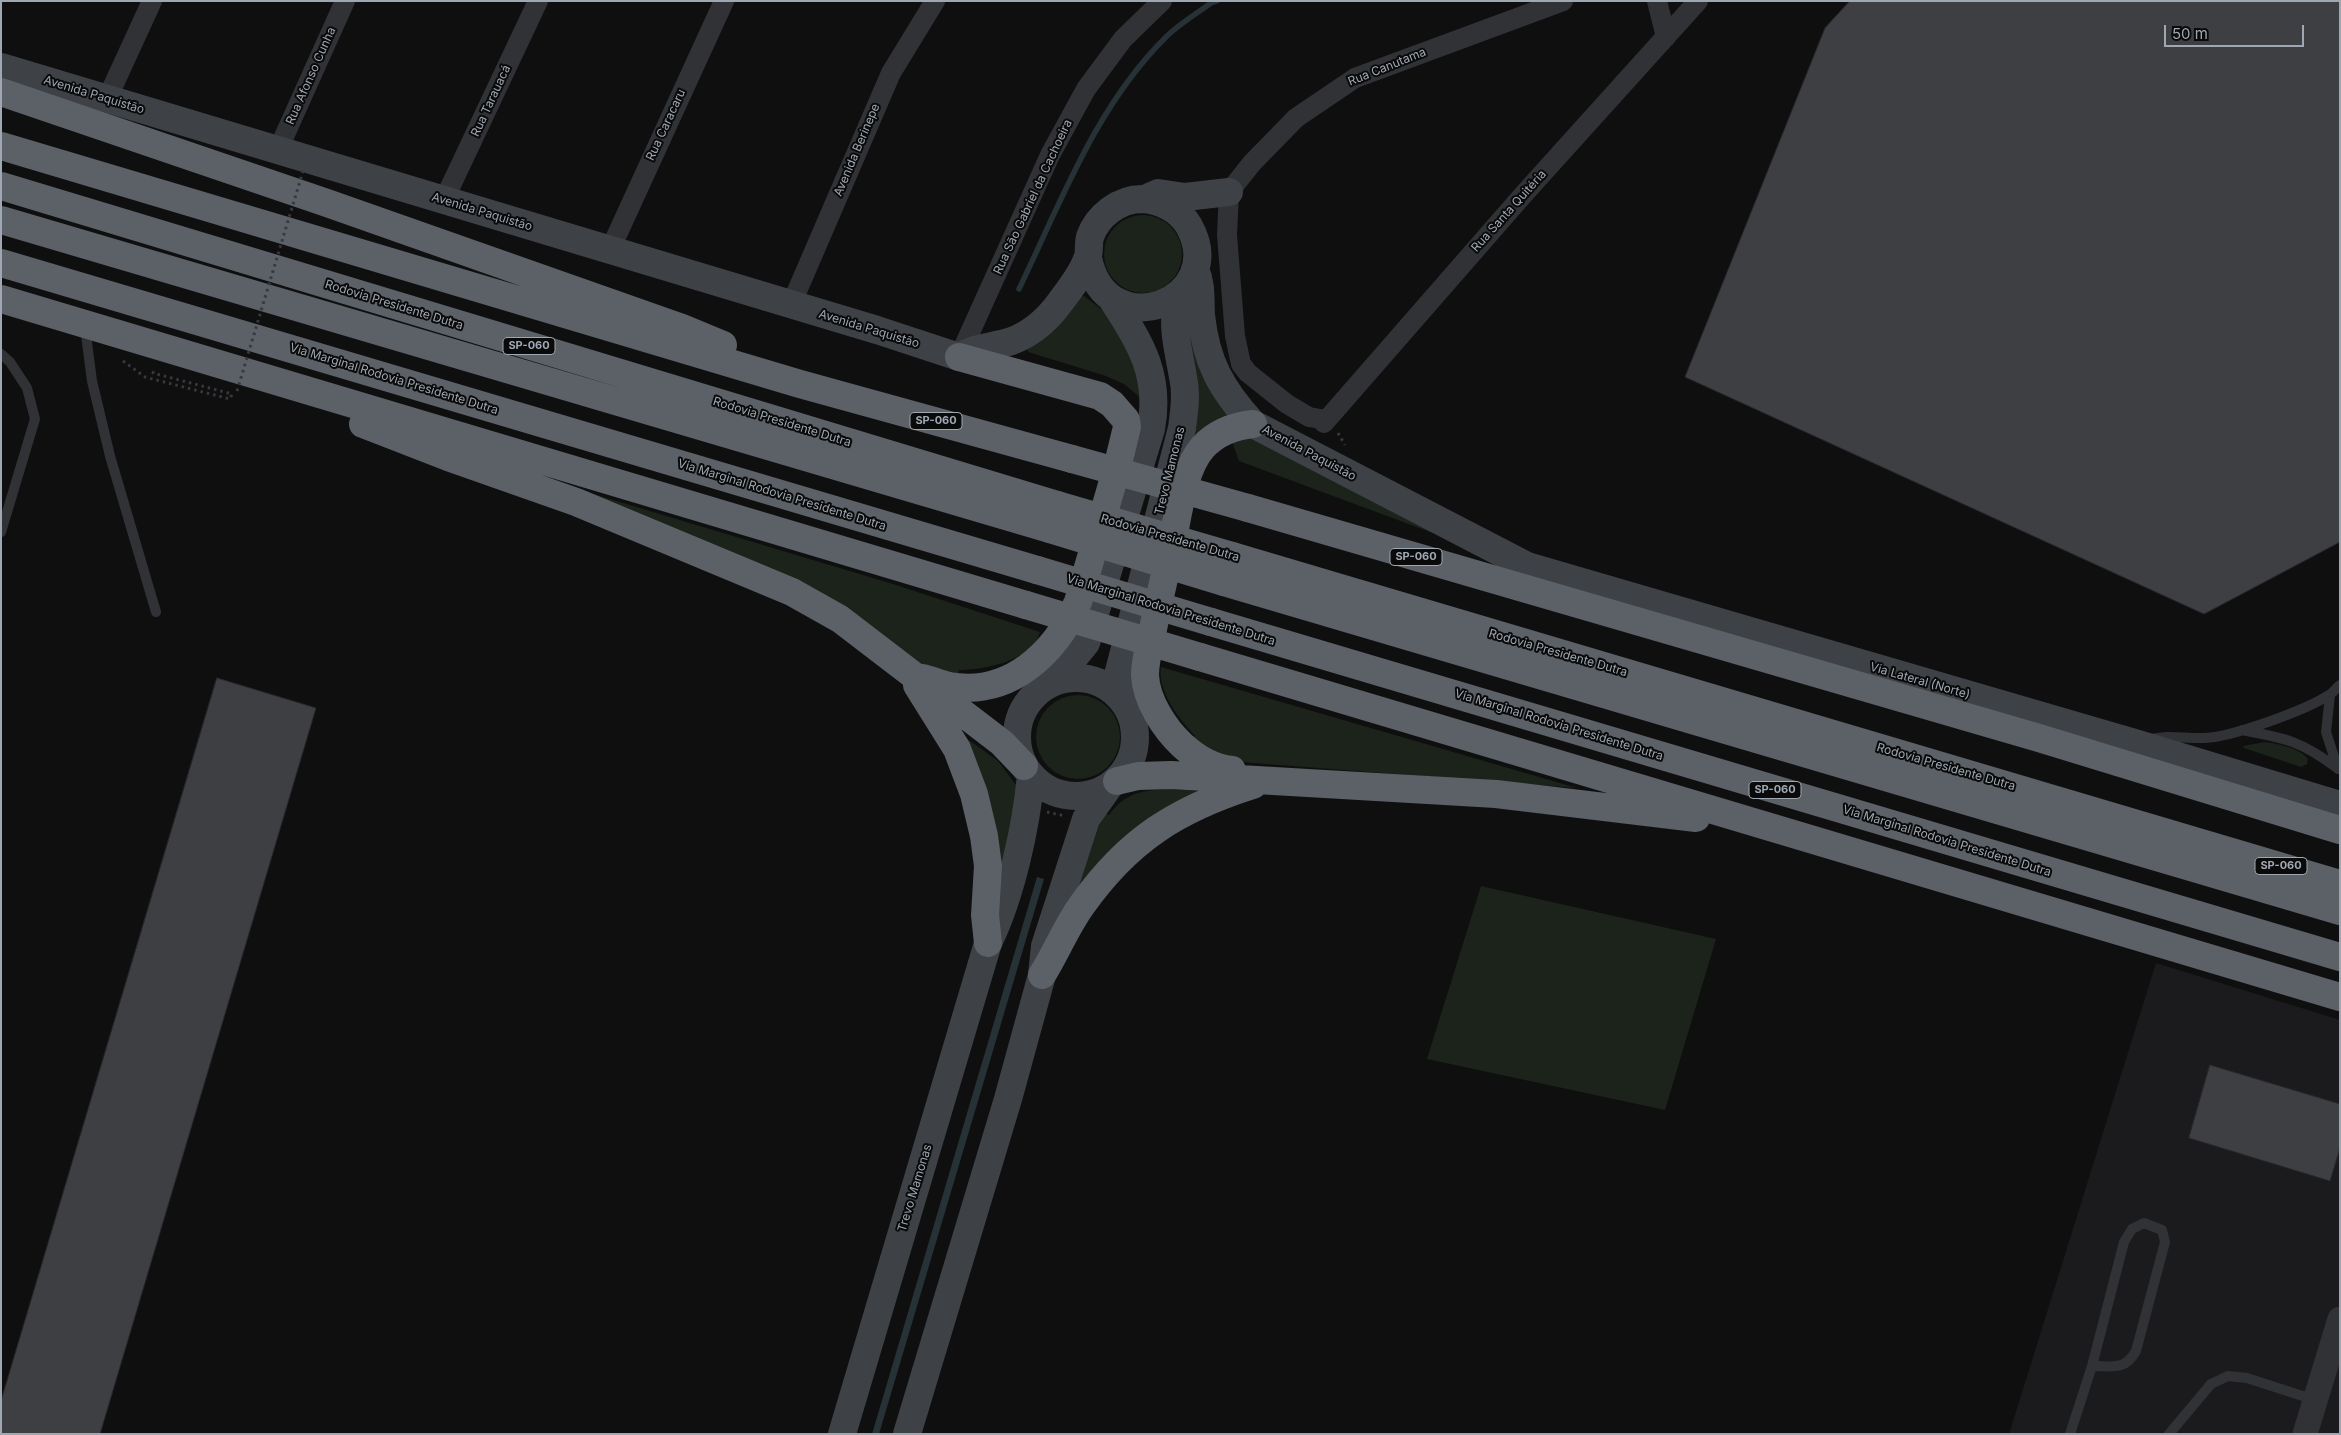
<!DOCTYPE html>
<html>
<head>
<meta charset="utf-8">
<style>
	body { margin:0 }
	#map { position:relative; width:2341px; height:1435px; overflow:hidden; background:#0f0f10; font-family:Inter,sans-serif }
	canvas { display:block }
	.frame { position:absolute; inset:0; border:2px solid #9fa8b2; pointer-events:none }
	.scale { position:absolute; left:2164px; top:25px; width:140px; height:22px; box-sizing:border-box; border:2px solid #9fa8b2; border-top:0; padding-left:6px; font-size:15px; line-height:18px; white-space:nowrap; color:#9fa8b2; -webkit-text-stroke:4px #0a0a0b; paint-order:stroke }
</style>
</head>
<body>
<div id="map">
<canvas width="2341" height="1435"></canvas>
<div class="frame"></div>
<div class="scale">50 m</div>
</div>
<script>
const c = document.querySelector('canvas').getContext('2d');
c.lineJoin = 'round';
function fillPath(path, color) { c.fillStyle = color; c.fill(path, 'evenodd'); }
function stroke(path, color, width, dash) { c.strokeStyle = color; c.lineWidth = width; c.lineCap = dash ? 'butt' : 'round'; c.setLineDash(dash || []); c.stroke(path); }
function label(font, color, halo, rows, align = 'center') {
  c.font = font + ' Inter,sans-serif'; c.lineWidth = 4; c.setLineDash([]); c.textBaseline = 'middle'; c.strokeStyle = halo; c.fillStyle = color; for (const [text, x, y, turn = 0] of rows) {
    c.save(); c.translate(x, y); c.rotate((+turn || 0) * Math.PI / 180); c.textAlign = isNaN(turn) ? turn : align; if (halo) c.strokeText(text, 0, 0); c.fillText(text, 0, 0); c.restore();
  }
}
const built = new Path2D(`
	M2156 963 2340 1020V1434H2009Z`);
const green = new Path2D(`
	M1104 254a39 39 0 1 1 78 0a39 39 0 1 1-78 0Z
	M1084 296 1105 312 1129 346 1143 400 1124 384 1106 376 1028 352 1026 345 1078 297Z
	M1190 313 1228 414 1192 442 1187 337Z
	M1250 437 1465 545 1239 461 1231 439Z
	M560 484 893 584 1040 632C1033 661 983 670 959 670L958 678 930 670Z
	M1161 667 1577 788 1240 762 1221 758 1192 738 1195 736C1179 719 1157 691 1161 667Z
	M1036 737a42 42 0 1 1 84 0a42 42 0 1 1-84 0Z
	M955 730 998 761 1019 789 1002 867Z
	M2265 742C2278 744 2300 748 2308 759L2307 764 2301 767 2244 748 2243 746Z
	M1166 789 1202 791 1074 894 1091 842 1104 813 1109 815C1125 793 1140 791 1166 789Z
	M1481 886 1716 939 1665 1110 1427 1059Z`);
const water = new Path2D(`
	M1037 877 1044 879 879 1434H872Z`);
const stream = new Path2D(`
	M1019 289C1061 202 1096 106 1166 37 1179 24 1196 14 1211 3L1217 1`);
const building = new Path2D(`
	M1850 1H2340V542L2204 614 1685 377 1825 28Z
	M217 678 316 708 100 1434H1V1401Z
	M2210 1065 2340 1104V1148L2330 1181 2189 1138Z`);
const path = new Path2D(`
	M123 361 145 377 230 399 232 394 153 373 155 368
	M1338 433 1345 445
	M1047 812 1065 816`);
const service = new Path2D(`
	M85 327 92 381 110 456 156 612
	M1 354 10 362 27 388 35 419 1 532
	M2330 695 2326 732 2338 769
	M2242 730C2285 738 2301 741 2337 768
	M2148 740C2168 734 2185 739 2205 738 2232 737 2306 710 2329 695 2333 693 2336 688 2340 685
	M2070 1434 2092 1366 2124 1242 2132 1229 2144 1223 2162 1230 2165 1242 2136 1351C2125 1371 2112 1366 2092 1366
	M2169 1434 2211 1384 2228 1376 2247 1378 2315 1400`);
const minor = new Path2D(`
	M1657 1 1666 37
	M107 99 152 1
	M278 150 345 1
	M444 200 538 1
	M610 250 724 1
	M791 305 891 73 935 1
	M959 357 1050 155 1086 89 1123 39 1162 1
	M1326 420 1309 417 1287 404 1248 373 1241 364 1235 336 1227 235 1229 192 1252 163 1296 118 1355 78 1563 1
	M1324 423 1523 195 1698 1`);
const tertiary = new Path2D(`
	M2305 1434 2340 1319`);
const secondary = new Path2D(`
	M1 67 877 330 959 357C975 348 984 348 1001 344 1026 339 1047 321 1061 301 1070 289 1082 274 1087 259 1090 253 1088 244 1090 237 1097 216 1119 199 1142 199 1160 200 1179 209 1189 226 1230 300 1107 349 1088 258
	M1151 196 1158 193 1185 197 1229 192
	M1195 269C1202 285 1200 298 1201 315 1206 362 1221 389 1253 424L1527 566 2138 744 2340 805
	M1017 737a59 59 0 1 1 118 0a59 59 0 1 1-118 0Z
	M1055 681 1086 643 1151 429C1161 374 1140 343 1112 299
	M1124 702 1118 675 1182 428C1184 412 1187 394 1183 377 1178 347 1171 327 1178 296
	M842 1434 988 943C1011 896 1026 828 1031 775
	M907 1434 1008 1099 1042 975 1045 946 1086 819 1108 788`);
const motorway = new Path2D(`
	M1 92 327 203 682 328 723 345
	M1 146 800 384 1072 459
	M1 186 1057 505
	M1 220 1050 529
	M1 263 1037 570
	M1 299 1026 605
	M363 424 448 457 576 502 792 592 840 619 1002 743 1024 766
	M1248 508 2039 738 2340 830
	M1232 556 2340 884
	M1224 582 2340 911
	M1211 622 2340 957
	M1200 657 2340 997
	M923 678C931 680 940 684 949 686 1010 697 1055 653 1078 602L1118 464 1127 427 1126 420 1112 404 1100 396 959 357
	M917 685 957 749 974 794 984 836 988 866 985 915 988 943
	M1232 770C1213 768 1195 757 1182 745 1164 728 1146 700 1145 675 1145 661 1149 647 1152 634 1158 604 1165 574 1172 544 1178 516 1183 469 1203 447 1217 432 1234 426 1253 424
	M1117 781 1138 776 1171 775 1496 794 1696 818
	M1042 975C1056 953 1066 927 1082 905 1128 840 1177 809 1253 785`);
const pathBridge = new Path2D(`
	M237 391 303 171`);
const motorwayBridge = new Path2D(`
	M1072 459 1248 508
	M1057 505 1232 556
	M1050 529 1224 582
	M1037 570 1211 622
	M1026 605 1200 657`);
const shields = [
	[529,346,52],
	[936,421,52],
	[1416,557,52],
	[1775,790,52],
	[2281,866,52]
];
const shieldNames = [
	["SP-060",529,346],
	["SP-060",936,421],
	["SP-060",1416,557],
	["SP-060",1775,790],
	["SP-060",2281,866]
];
const streetNames = [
	["Rua Canutama",1387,67,-22],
	["Rua Afonso Cunha",311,76,-66],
	["Avenida Paquistão",94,95,17],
	["Rua Tarauacá",491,101,-65],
	["Rua Caracaru",666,125,-65],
	["Avenida Berinepe",857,150,-67],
	["Rua São Gabriel da Cachoeira",1033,197,-65],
	["Rua Santa Quitéria",1509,211,-48],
	["Avenida Paquistão",482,212,17],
	["Rodovia Presidente Dutra",394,305,17],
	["Avenida Paquistão",869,329,17],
	["Via Marginal Rodovia Presidente Dutra",394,379,17],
	["Rodovia Presidente Dutra",782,422,17],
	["Avenida Paquistão",1309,453,28],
	["Trevo Mamonas",1170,471,-76],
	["Via Marginal Rodovia Presidente Dutra",782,495,17],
	["Rodovia Presidente Dutra",1170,538,16],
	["Via Marginal Rodovia Presidente Dutra",1171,610,17],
	["Rodovia Presidente Dutra",1558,653,16],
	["Via Lateral (Norte)",1920,681,16],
	["Via Marginal Rodovia Presidente Dutra",1559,725,17],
	["Rodovia Presidente Dutra",1946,767,16],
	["Via Marginal Rodovia Presidente Dutra",1947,841,17],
	["Trevo Mamonas",915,1188,-73]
];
fillPath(built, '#1b1b1d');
fillPath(green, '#1b231b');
fillPath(water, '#273236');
stroke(stream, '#273236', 5.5);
fillPath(building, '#3e3f43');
stroke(building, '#29292c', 1);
stroke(path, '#36393d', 3, [2.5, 4]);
stroke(service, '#303235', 10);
stroke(minor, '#303235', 20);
stroke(tertiary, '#303235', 25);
stroke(secondary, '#3e4146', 28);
stroke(motorway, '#5b6167', 28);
stroke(pathBridge, '#36393d', 3, [2.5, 4]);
stroke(motorwayBridge, '#5b6167', 28);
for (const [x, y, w] of shields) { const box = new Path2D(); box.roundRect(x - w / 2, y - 8.5, w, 17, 4); c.fillStyle = '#0a0a0b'; c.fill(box); stroke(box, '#9fa8b2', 1); }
label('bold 11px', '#9fa8b2', null, shieldNames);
label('12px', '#9fa8b2', '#0a0a0b', streetNames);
</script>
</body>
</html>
